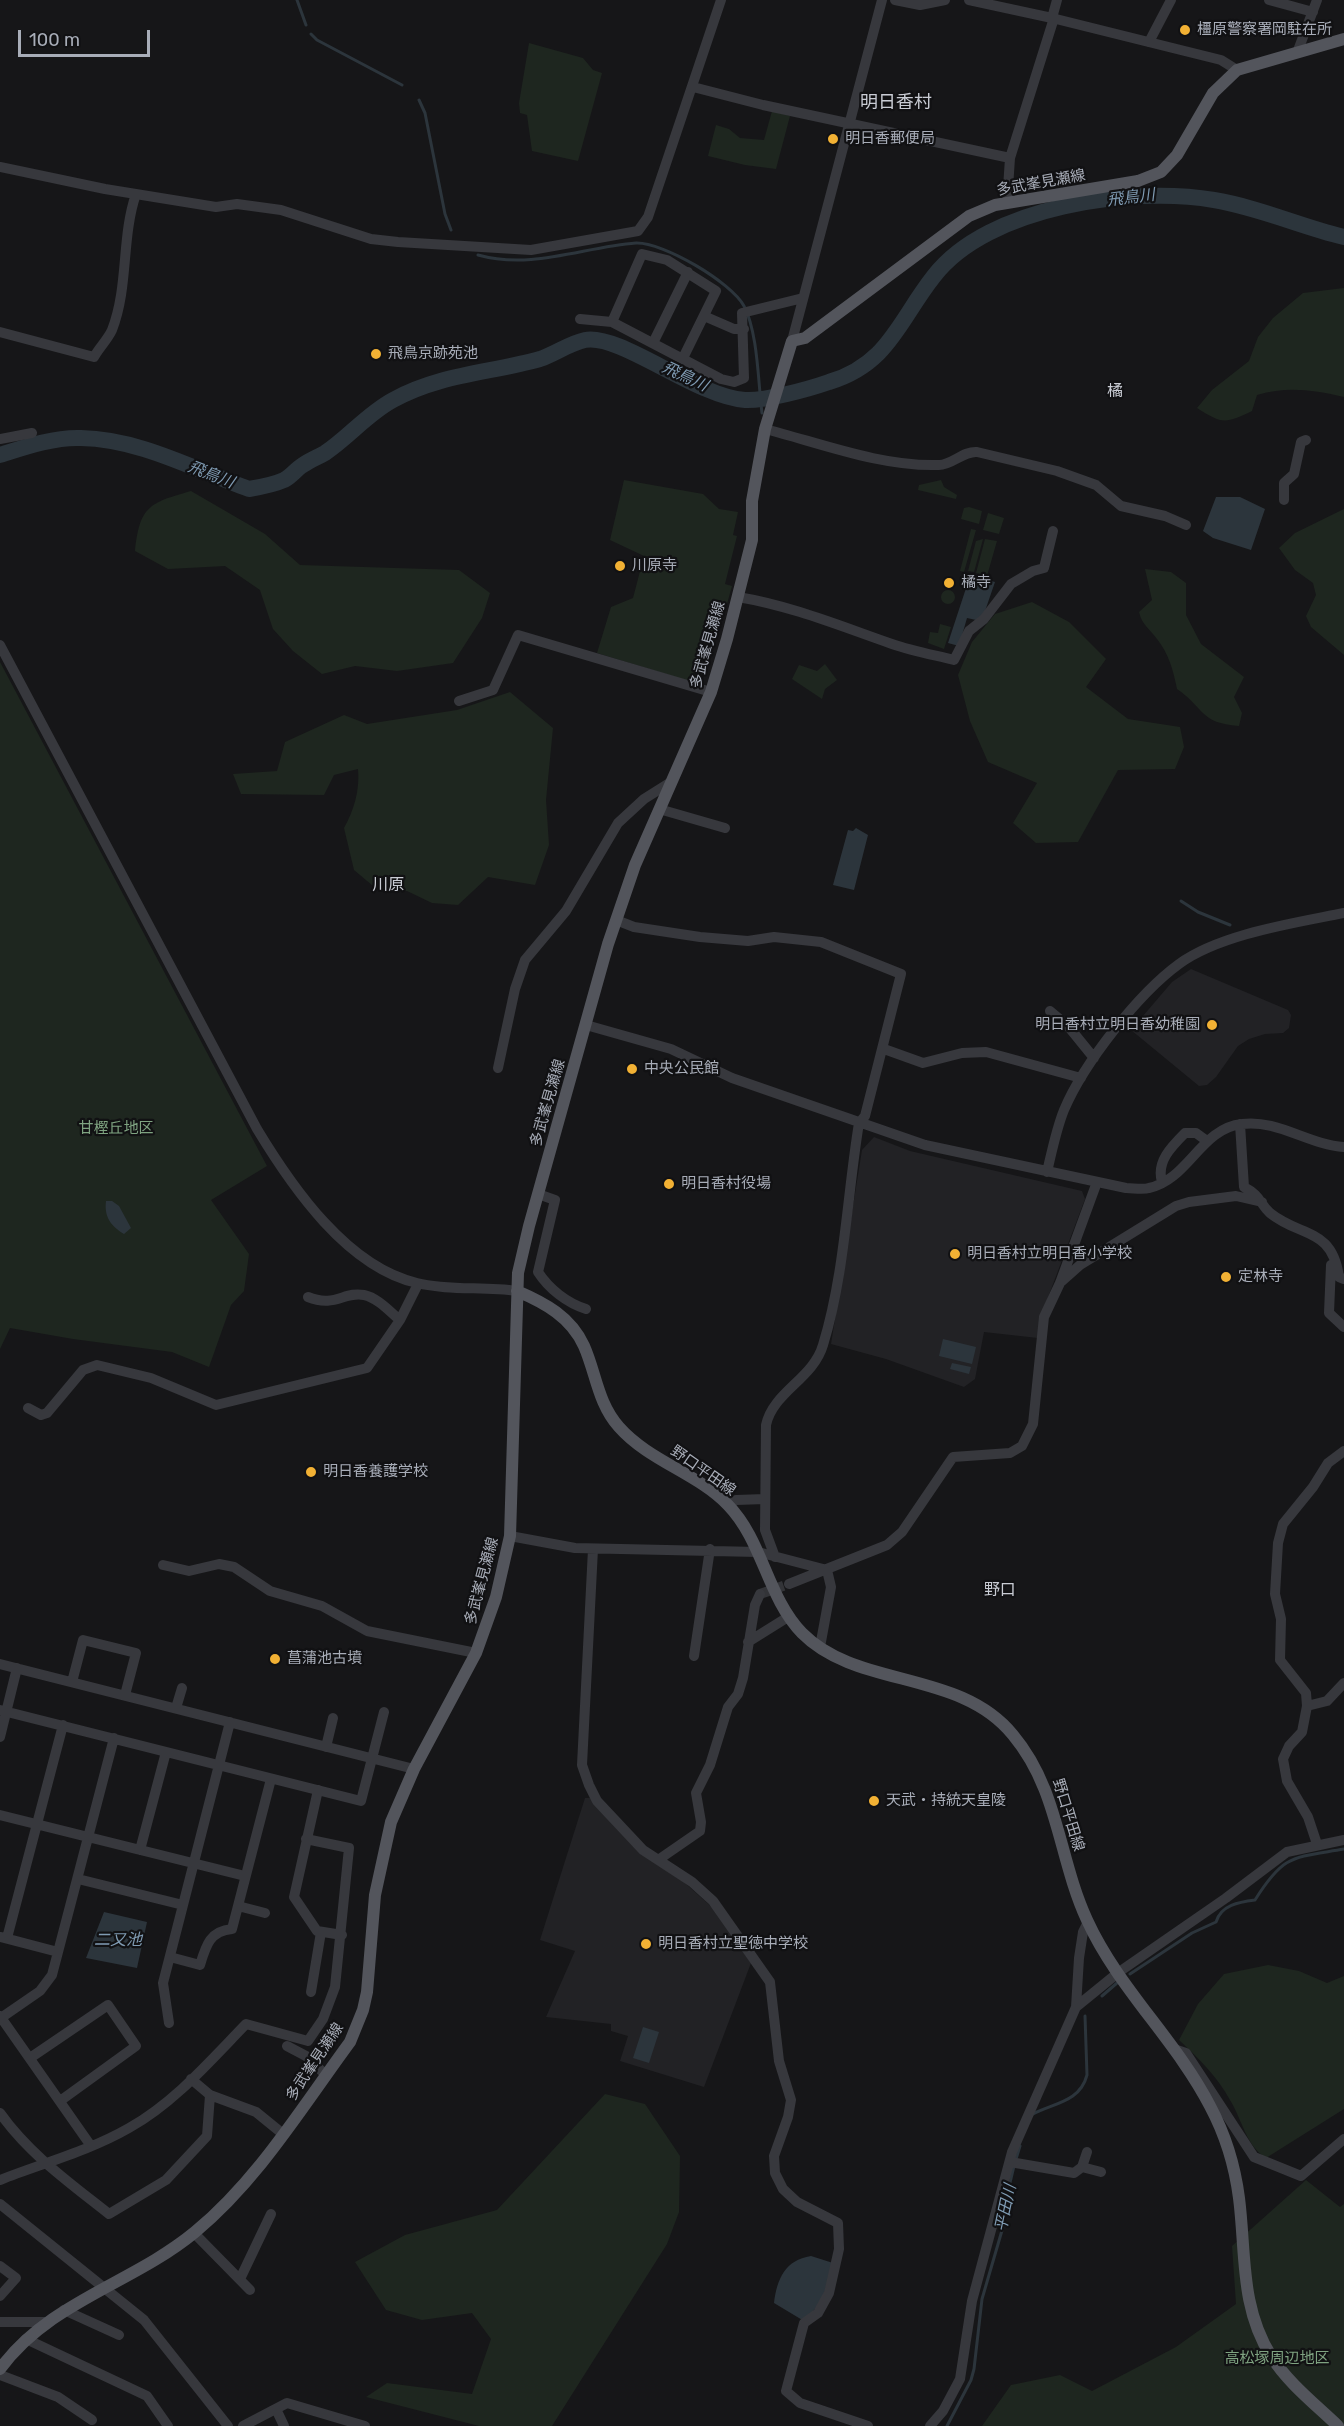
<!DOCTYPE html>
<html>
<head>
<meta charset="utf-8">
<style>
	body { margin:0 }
	#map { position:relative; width:1344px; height:2426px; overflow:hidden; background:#161618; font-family:Rubik,sans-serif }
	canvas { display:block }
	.scale { position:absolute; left:18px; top:30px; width:132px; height:27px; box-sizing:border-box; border:3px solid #a8adb8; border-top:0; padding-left:8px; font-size:18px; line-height:21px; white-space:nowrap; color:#a8adb8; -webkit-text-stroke:4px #111113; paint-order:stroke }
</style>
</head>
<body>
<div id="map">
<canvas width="1344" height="2426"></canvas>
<div class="scale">100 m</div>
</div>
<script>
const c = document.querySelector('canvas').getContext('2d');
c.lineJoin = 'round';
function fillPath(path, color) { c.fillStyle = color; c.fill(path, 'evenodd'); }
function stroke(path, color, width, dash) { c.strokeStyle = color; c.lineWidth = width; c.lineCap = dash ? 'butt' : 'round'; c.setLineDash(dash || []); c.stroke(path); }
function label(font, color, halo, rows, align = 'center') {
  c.font = font + ' Rubik,"Noto Sans JP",sans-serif'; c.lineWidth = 4.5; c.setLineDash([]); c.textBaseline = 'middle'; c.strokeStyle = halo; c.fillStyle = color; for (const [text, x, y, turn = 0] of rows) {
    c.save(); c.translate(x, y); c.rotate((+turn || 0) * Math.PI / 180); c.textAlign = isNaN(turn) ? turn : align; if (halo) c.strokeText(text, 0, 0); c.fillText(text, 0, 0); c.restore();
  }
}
const built = new Path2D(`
	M1191 969 1288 1010 1291 1015 1289 1028 1283 1033 1265 1034 1249 1039 1238 1046 1216 1077 1207 1085 1199 1086 1131 1030 1172 982Z
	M874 1137 910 1151 1082 1191 1085 1199 1044 1308 1038 1338 984 1332 975 1379 964 1387 886 1359 831 1344 862 1150Z
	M585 1798H590L714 1909 751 1963 704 2087 620 2061 628 2036 611 2031V2024L546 2017 575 1951 540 1940Z`);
const green = new Path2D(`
	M529 43 583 58 593 70 602 73 578 161 532 151 527 115 520 113 519 103Z
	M772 111 790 116 776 169 745 165 708 156 716 125 729 129 740 138 764 140Z
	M1344 288V397C1313 390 1288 386 1257 395L1252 411C1225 424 1222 424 1197 408L1212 390 1249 361 1258 337 1273 318 1303 293Z
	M624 480 703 494 719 509 738 512 733 535 737 536 725 584 732 586 727 604 721 602 701 678 697 677 695 683 597 653 611 607 633 598 644 556 610 540Z
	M941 480 944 487 957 495 956 499 918 490 919 485Z
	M191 491 265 534 300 565 459 570 490 593 482 618 453 663 397 671 355 666 322 674 293 651 273 629 260 590 225 566 168 569 135 551C140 506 149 503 191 491Z
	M969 507 982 511 979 524 961 519 964 508Z
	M1344 509V655L1311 627 1306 616 1316 595 1313 583 1295 570 1279 548 1295 533Z
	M988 513 1004 518 999 534 983 530Z
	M971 529 976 530 964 572 960 571Z
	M983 539 974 572 968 571 976 541Z
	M985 539 997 541 987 576 976 573Z
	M1145 569 1171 572 1186 583V615L1201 644 1244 677 1234 697 1242 713 1239 726C1199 723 1205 708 1177 689 1173 670 1169 654 1157 639 1149 628 1142 625 1139 612L1152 600Z
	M941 597a7 7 0 1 1 14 0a7 7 0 1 1-14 0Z
	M1032 602 1069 622 1106 659 1086 687 1128 719 1180 727 1184 747 1175 769 1118 770 1078 842 1036 843 1013 823 1037 783 988 762 970 721 958 675 972 642 995 614Z
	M940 624 951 627 944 649 928 643 930 632 938 633Z
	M0 662 267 1166 211 1200 249 1254 244 1291 231 1305 209 1367 172 1352 73 1339 10 1328 0 1349Z
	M825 664 837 680 825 689 822 699 792 679 799 665 817 671Z
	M510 692 553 728 546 800 549 845 535 885 488 877 458 905 432 903 407 891H379L354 870 344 828C354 810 360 790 358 769L334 775 324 795 241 794 233 774 277 771 285 742 344 715 367 724 457 710Z
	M1268 1965 1299 1971 1327 1983 1344 1976V2109L1266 2158C1246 2146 1242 2119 1230 2100 1217 2076 1198 2058 1179 2040L1198 2004 1224 1974Z
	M605 2094 645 2104 680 2156 679 2212 667 2244 552 2426H479L366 2397 387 2383 472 2394 491 2339 472 2313 422 2320 386 2310 355 2262 405 2235 497 2210Z
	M1306 2180 1340 2207 1344 2204V2426H982L1011 2385 1060 2375 1092 2391 1176 2347 1236 2304 1232 2246Z`);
const water = new Path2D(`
	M1216 497H1240L1265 509 1251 550 1213 538 1203 531Z
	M971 573 991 578V581L995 582 984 614 976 620 967 618 959 646 948 643Z
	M856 828 868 835 854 890 833 885 848 830 853 831Z
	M106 1201H112L119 1206 131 1228 124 1234C111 1226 104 1217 106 1201Z
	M943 1339 976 1347 972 1364 939 1356Z
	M952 1363 971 1367 969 1374 950 1369Z
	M104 1912 147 1922 137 1968 86 1958Z
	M643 2027 659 2032 649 2063 633 2058Z
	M811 2256 833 2263 822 2301 804 2321 774 2303C777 2279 785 2260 811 2256Z`);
const stream = new Path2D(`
	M297 0 306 25
	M311 34 317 40 402 85
	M419 100 425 113 445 214 451 230
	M478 255C532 270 583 247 636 243 663 242 731 282 744 306 758 333 758 382 762 413
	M1181 901 1198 912 1230 925
	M1130 1974 1192 1933 1216 1922C1221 1905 1239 1902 1255 1900 1284 1854 1292 1858 1344 1849
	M1102 1996 1117 1983
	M1033 2114C1054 2103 1080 2102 1087 2075L1085 2016
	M1016 2159 1020 2146
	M947 2426 971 2380 974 2369 982 2299 1003 2227 1004 2208 1014 2166`);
const river = new Path2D(`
	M0 455C25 447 54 437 81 438 140 439 195 470 249 489 261 487 273 485 284 480 292 476 296 469 303 465 310 460 318 457 325 453 349 437 367 414 393 400 440 374 490 373 540 359 555 354 570 343 585 340 620 333 697 397 745 400 765 401 809 389 829 382 889 364 899 320 934 276 988 206 1132 186 1214 200 1261 208 1299 226 1344 237`);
const minorTunnel = new Path2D(`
	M760 1594 789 1584`);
const minor = new Path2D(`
	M895 0 920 5 945 0
	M969 0 1052 18 1221 60 1237 70
	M1269 0 1313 12
	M1052 18 1057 0
	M1149 42 1171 0
	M1297 53 1317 0
	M693 87 763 105 1010 158
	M0 167 105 189 216 207 237 204 281 210 371 239 398 242 531 250 638 231 648 217 721 0
	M1007 203 1010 158 1054 18
	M704 316 734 329H744
	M580 319 612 322 721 379 734 382 744 378 742 313 803 298
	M612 322 642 254 667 260 716 291 683 358
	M0 332 94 357C99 348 108 339 112 330 129 286 121 238 136 194
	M792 341 882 0
	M653 343 688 272
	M765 429C820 443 881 467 939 465 952 465 963 451 977 452L1057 471 1096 485 1121 506 1165 516 1186 525
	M0 439 32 433
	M1284 500V483L1294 474 1301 442 1306 440
	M738 597C792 606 840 626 892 644 912 651 934 655 954 660L969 631 984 619 1011 584 1033 571 1044 568 1053 531
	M0 645 257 1129C292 1187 347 1267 417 1283 449 1291 484 1286 517 1291
	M459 701 493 690 518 635 711 692
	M659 809 725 828
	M616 920 634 927 700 937 748 941 774 937 821 942 901 974 865 1116 859 1123C847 1196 845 1273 823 1345 813 1379 773 1392 766 1425L765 1530 775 1557
	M1050 1011 1068 1026 1094 1058
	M586 1025 671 1049 732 1078 925 1145 1126 1188C1133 1188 1143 1190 1149 1188 1188 1180 1201 1128 1242 1124 1277 1119 1309 1145 1344 1147
	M884 1049 923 1063 962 1053 986 1052 1081 1078
	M498 1068 515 989 525 960 566 911 618 823 644 799 671 782
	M1240 1124 1244 1187C1261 1196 1259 1203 1270 1213 1301 1238 1332 1227 1339 1277L1344 1279
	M1047 1172C1052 1151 1056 1130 1064 1110 1084 1063 1138 994 1179 964 1220 934 1295 923 1344 913
	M1162 1182C1156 1162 1171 1147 1185 1133H1196L1207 1141
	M538 1194 555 1200 538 1272C549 1289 567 1303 586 1309
	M1331 1265 1329 1313 1344 1327
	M1062 1281 1080 1265 1176 1206 1189 1202 1236 1196 1262 1202
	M308 1297C335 1308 344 1291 364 1295 378 1298 390 1312 400 1320
	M28 1408 41 1415 47 1413 83 1370 97 1365 151 1378 216 1405 367 1368 400 1320 418 1284
	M728 1505 736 1500 765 1499
	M510 1536 575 1548 758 1552 827 1570 831 1587 820 1647
	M593 1549 582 1765 589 1785 597 1801 643 1850 692 1882 713 1901 770 1982 779 2061 791 2100 788 2117 774 2156 775 2173 783 2189 797 2202 838 2223 839 2249 829 2293 818 2313 804 2323 786 2391 800 2403 868 2426
	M163 1565 189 1571 219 1564 234 1567 270 1591 322 1606 367 1631 476 1653
	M789 1584 887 1545 902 1532 953 1457 1010 1453 1022 1446 1033 1424 1044 1317 1060 1283 1097 1182
	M748 1642 788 1617
	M694 1656 710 1549
	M0 1664 414 1769
	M72 1682 83 1640 136 1653 125 1695
	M1307 1706 1327 1701 1344 1683
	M176 1708 182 1688
	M0 1710 361 1801 384 1712
	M0 1737 17 1668
	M326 1747 333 1718
	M318 1790 294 1897 317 1931 342 1935
	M0 1815 245 1876
	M1317 1844 1308 1817 1287 1781 1283 1759 1289 1746 1302 1732 1307 1706 1306 1693 1280 1660 1281 1619 1275 1594 1278 1543 1283 1524 1313 1487 1328 1463 1344 1451
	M140 1850 166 1752
	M658 1860 700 1831 701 1822 696 1793 710 1765 728 1707 738 1694 743 1678 755 1605 760 1594
	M78 1879 183 1905
	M238 1906 265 1913
	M1 1937 58 1952
	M7 1938 63 1725
	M170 1957 200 1965C206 1945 210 1931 232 1929L271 1779
	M311 1992 321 1932
	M1076 2007 1119 1972 1226 1898 1287 1852 1344 1840
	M0 2016 91 2146
	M1 2018 40 1991 52 1975 114 1738
	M169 2023 163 1983 230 1722
	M287 2046 306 2056 326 2075
	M1174 2049 1186 2053 1254 2157 1301 2176 1344 2139
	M30 2058 108 2005 136 2046 60 2101
	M191 2079 210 2095 256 2112 283 2134
	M0 2113C29 2154 70 2183 109 2214L166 2180 207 2136 210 2095
	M1010 2162 1074 2173 1082 2167 1087 2152
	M1082 2167 1101 2172
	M0 2180C43 2163 89 2151 129 2128 174 2103 210 2061 246 2024L308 2041 323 2019 335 1987 349 1848 306 1839
	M0 2204 144 2320 228 2426
	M194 2233 250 2290
	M0 2266 16 2278 0 2296
	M240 2279 271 2214
	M64 2310 119 2335
	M0 2322H45
	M26 2339 147 2396 168 2426
	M0 2375 58 2397 92 2420
	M276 2409 284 2426
	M243 2426 287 2403 365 2426
	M930 2426 943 2411 960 2379 972 2301 1012 2152 1076 2007 1079 1958 1083 1932 1088 1922`);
const major = new Path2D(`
	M517 1291C545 1303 571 1317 584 1346 596 1373 598 1404 619 1427 649 1461 697 1473 728 1505 763 1541 767 1597 802 1633 857 1689 960 1669 1013 1735 1059 1790 1058 1857 1087 1920 1118 1988 1176 2040 1210 2106 1225 2134 1235 2167 1239 2198 1246 2253 1240 2307 1271 2356 1288 2383 1315 2404 1338 2426
	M0 2369C50 2301 132 2284 195 2232 258 2180 302 2107 350 2042L363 2010 367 1992 375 1895 391 1822 414 1769 476 1653 496 1597 510 1536 518 1273 529 1226 608 944 635 865 711 692 727 639 752 540V501L765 429 792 341 805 338 969 216 995 205 1138 181 1161 172 1177 155 1213 93 1237 70 1344 39`);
const markers = [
	[1185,30,6,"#f2b134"],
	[833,139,6,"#f2b134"],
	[376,354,6,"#f2b134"],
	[620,566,6,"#f2b134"],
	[949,583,6,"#f2b134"],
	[1212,1025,6,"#f2b134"],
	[632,1069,6,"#f2b134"],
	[669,1184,6,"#f2b134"],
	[955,1254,6,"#f2b134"],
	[1226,1277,6,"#f2b134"],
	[311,1472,6,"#f2b134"],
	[275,1659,6,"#f2b134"],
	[874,1801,6,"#f2b134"],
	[646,1944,6,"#f2b134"]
];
const poiNames = [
	["橿原警察署岡駐在所",1197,30],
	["明日香郵便局",845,139],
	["飛鳥京跡苑池",388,354],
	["川原寺",632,566],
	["橘寺",961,583],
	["明日香村立明日香幼稚園",1200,1025,"right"],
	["中央公民館",644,1069],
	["明日香村役場",681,1184],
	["明日香村立明日香小学校",967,1254],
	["定林寺",1238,1277],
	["明日香養護学校",323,1472],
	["菖蒲池古墳",287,1659],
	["天武・持統天皇陵",886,1801],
	["明日香村立聖徳中学校",658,1944]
];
const streetNames = [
	["多武峯見瀬線",1041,183,-10],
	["多武峯見瀬線",708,645,-74],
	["多武峯見瀬線",548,1103,-74],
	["野口平田線",703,1471,35],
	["多武峯見瀬線",482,1581,-75],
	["野口平田線",1068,1815,73],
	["多武峯見瀬線",315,2062,-56]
];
const parkNames = [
	["甘樫丘地区",116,1129],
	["高松塚周辺地区",1277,2359]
];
const waterNames = [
	["飛鳥川",1131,198,-7],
	["飛鳥川",685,377,25],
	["飛鳥川",211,475,21],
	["二又池",118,1940],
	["平田川",1006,2208,-78]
];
const neighbourhoodNames = [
	["橘",1115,391],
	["川原",388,885],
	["野口",1000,1590]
];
const quarterNames = [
	["明日香村",896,103]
];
fillPath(built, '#222225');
fillPath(green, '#1e261f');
fillPath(water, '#2c353c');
stroke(stream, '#2c353c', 3);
stroke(river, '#2c353c', 16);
stroke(minorTunnel, '#333438', 10, [10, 5]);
stroke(minor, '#37383d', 10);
stroke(major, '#53555c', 12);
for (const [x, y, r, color] of markers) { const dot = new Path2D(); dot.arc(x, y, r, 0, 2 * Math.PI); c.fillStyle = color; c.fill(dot); stroke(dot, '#111113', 2); }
label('15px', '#a8adb8', '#111113', poiNames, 'left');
label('15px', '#a8adb8', '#111113', streetNames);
label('15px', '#7fa381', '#111113', parkNames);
label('italic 16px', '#7f9bb3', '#111113', waterNames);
label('16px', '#c9ccd4', '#111113', neighbourhoodNames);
label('18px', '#c9ccd4', '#111113', quarterNames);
</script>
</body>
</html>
